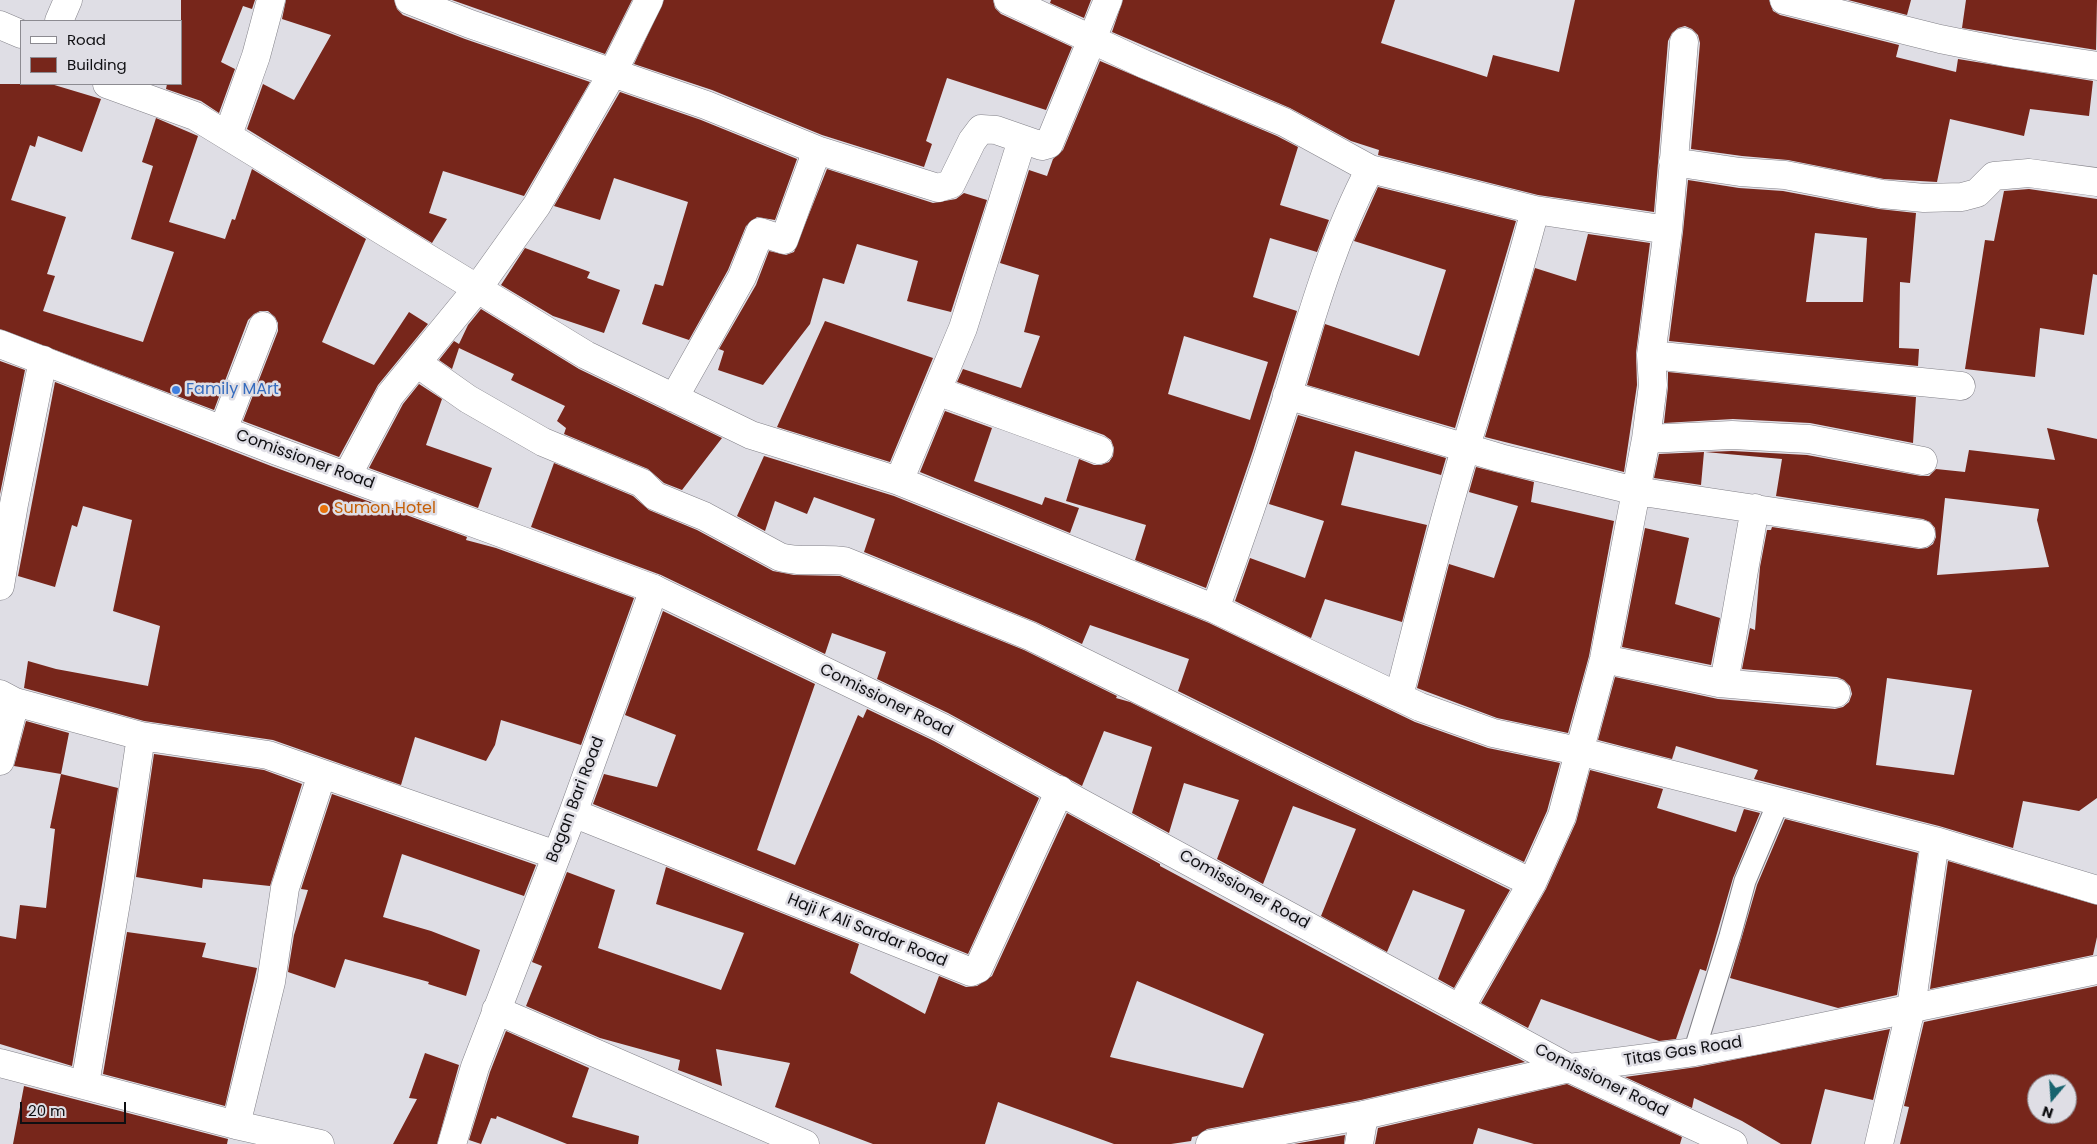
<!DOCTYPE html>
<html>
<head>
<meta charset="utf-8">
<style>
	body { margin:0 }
	#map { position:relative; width:2097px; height:1144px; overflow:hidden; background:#dfdee5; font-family:Poppins,sans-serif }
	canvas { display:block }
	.legend { position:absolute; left:20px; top:20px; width:162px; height:65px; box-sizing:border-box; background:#dfdee5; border:1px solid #8c8b91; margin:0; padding:6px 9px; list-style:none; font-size:15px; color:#0f0f12 }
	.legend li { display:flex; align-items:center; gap:10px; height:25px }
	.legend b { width:25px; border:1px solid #8c8b91 }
	.north { position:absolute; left:2027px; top:1074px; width:50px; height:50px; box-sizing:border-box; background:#dfdee5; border:1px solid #8c8b91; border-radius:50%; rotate:198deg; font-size:14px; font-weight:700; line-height:20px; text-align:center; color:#0f0f12 }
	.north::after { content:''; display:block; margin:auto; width:18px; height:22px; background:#18646f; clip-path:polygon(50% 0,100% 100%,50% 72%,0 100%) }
	.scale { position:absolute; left:20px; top:1102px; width:106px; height:22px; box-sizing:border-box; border:2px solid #0f0f12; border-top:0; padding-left:6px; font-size:15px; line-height:18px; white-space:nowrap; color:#0f0f12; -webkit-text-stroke:4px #dfdee5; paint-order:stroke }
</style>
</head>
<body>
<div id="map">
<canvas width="2097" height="1144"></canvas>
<ul class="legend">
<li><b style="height:6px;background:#fff"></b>Road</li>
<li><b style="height:14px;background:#77261b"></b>Building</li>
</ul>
<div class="north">N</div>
<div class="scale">20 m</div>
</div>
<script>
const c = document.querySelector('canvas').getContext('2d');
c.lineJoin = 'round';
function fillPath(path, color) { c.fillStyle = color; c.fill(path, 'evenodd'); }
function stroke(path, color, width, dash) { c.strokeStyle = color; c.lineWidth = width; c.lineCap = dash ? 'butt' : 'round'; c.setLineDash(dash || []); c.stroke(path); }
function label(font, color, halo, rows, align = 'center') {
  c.font = font + ' Poppins,sans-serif'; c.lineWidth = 5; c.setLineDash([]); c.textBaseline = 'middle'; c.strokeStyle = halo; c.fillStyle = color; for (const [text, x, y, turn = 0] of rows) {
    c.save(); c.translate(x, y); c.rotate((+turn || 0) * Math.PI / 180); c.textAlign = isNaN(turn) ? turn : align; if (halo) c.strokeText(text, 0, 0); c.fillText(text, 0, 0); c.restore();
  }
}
const building = new Path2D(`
	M181 0H255L252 9 243 6 221 62 235 69 219 113 201 101 166 89 167 84H181Z
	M286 0H394L397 9 403 15 465 39 590 82 524 196 443 171 429 213 447 219 432 243 247 129 263 84 294 100 331 35 282 19Z
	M452 0H632L605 54Z
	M664 0H993L995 8 1001 14 1072 47 1046 110 947 78 926 141 932 144 924 167 822 135 712 90 634 64Z
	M1051 0H1091L1084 18 1050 3Z
	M1123 0H1395L1381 43 1487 77 1493 55 1559 72 1575 0H1769L1773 11 1780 15 1899 45 1896 57 1956 72 1958 59 2093 81 2089 116 2030 109 2024 136 1950 119 1937 182 1884 179 1788 160 1742 156 1691 149 1700 43 1698 35 1692 29 1685 26 1678 28 1672 33 1668 41 1654 212 1538 195 1378 155 1379 150 1351 141 1290 108 1112 32Z
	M1848 0H1911L1907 15Z
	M1966 0H2097L2096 50 1962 28Z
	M1100 61 1277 136 1298 147 1280 205 1329 220 1317 252 1270 238 1253 297 1297 311 1253 451 1206 588 1135 560 1146 525 1066 501 1079 459 1094 465H1101L1109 462 1113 456 1114 448 1111 440 1104 435 957 382 963 369 1021 388 1040 336 1024 332 1039 275 1000 263 1029 170 1047 176 1053 159 1063 150ZM1184 336 1268 362 1250 420 1168 394Z
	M0 84H51L101 99 82 152 38 136 35 147 30 145 11 200 66 217 47 274 55 276 43 311 143 342 174 252 131 239 153 166 142 162 156 118 198 136 169 222 225 239 232 219 235 220 252 169 366 239 322 342 374 365 409 312 428 324 378 385 339 457 243 421 278 331V323L275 317 268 311H260L254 314 248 320 214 410 0 329Z
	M620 92 701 120 797 159 775 220 757 217 746 226 728 270 689 340 642 324 655 284 663 286 688 202 614 178 600 220 554 206Z
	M827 169 933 203 956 199 964 193 987 200 951 312 907 301 918 261 857 244 844 284 823 278 810 324 763 385 718 370 724 351 719 349 756 285 769 251 786 255 794 252Z
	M1688 180 1739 188 1783 191 1879 209 1916 213 1910 283 1900 282 1899 348 1919 349 1918 366 1669 341 1683 232ZM1815 233 1867 238 1863 302H1806Z
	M1378 187 1516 221 1455 428 1307 385 1325 324 1419 356 1446 270 1354 241Z
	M2029 189 2097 199V275L2093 274 2084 335 2040 328 2035 377 1965 369 1985 240 1994 241 2004 191Z
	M1588 234 1650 243 1636 353 1637 385 1624 472 1485 437 1535 268 1576 281Z
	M525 248 590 272 587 278 620 290 604 333 553 316 501 285Z
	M481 309 579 369 722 438 682 490 664 483 648 469 564 434 566 428 557 421 565 406 511 380 514 374 459 348 452 369 439 360 454 341 459 344 468 325Z
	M825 321 933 358 890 462 777 427Z
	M0 361 25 370 0 494Z
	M1668 372 1916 397 1913 443 1810 423 1733 419 1664 423 1668 387Z
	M55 382 271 466 467 537 466 540 496 548 634 598 581 745 501 720 495 745 486 761 415 737 401 785 273 740 144 721 24 688 28 661 56 669 148 686 160 626 113 611 132 520 83 506 77 527 72 525 55 587 18 576Z
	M419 384 442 399 426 445 492 468 478 508 369 468 403 404Z
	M945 411 992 428 974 481 1042 505 1045 497 1079 508 1070 533 920 472Z
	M1298 415 1446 458 1441 475 1355 451 1341 505 1427 525 1402 622 1325 599 1311 638 1235 601 1250 558 1305 578 1324 521 1269 504Z
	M2047 428 2097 439V798L2079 811 2023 801 2013 848 1939 826 1754 779 1758 770 1676 746 1672 759 1598 740 1615 677 1718 699 1835 709 1843 707 1849 702 1852 694 1850 686 1844 680 1837 677 1742 669 1750 628 1755 630 1760 567 1767 530H1771L1772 527 1919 549 1927 548 1933 544 1936 537 1935 528 1930 522 1923 519 1776 496 1782 459 1705 452 1732 451 1807 455 1921 476H1929L1936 469 1965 472 1969 450 2055 460ZM1945 498 2039 509 2037 520 2049 567 1937 575ZM1887 678 1972 690 1954 775 1876 765Z
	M1704 452 1701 485 1654 478 1659 454Z
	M764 456 894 496 1209 623 1415 722 1488 748 1560 763 1547 811 1524 862 1178 691 1189 659 1090 625 1082 644 1036 622 864 552 875 519 814 497 807 514 775 501 765 531 737 516Z
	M554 463 633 496 649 510 697 530 773 571 794 575 840 576 1024 650 1117 696 1116 698 1130 702 1510 890 1454 988 1438 979 1465 910 1413 890 1387 952 1321 916 1356 829 1293 806 1263 884 1217 859 1239 800 1184 783 1169 833 1132 813 1152 747 1104 731 1082 786 948 713 877 679 886 652 832 633 825 654 661 575 531 527Z
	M1476 467 1534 482 1531 502 1614 521 1589 656 1568 733 1497 718 1417 688 1449 564 1494 578 1518 506 1469 492Z
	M1645 528 1689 538 1675 604 1720 618 1711 665 1622 647Z
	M663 611 815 684 757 850 795 865 858 715 863 718 867 709 934 741 1039 798 968 954 593 804 604 774 657 787 676 735 625 715Z
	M26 721 69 733 61 774 14 766Z
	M154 754 264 770 302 784 270 886 203 879 202 888 136 877Z
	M1590 770 1663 789 1657 808 1736 832 1744 809 1760 813 1733 878 1706 971 1700 969 1676 1039 1659 1041 1541 999 1528 1028 1481 1003 1546 889 1576 822Z
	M61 774 118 788 72 1066 0 1044V936L16 939 20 905 46 908 55 829 50 828Z
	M332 794 536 865 524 896 402 854 383 917 431 931 480 950 466 996 428 984 429 982 345 959 335 988 288 972 294 935 308 890 301 889Z
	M1067 813 1160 864V866L1525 1062 1361 1100 1207 1129 1197 1136 1192 1137 1191 1141 1171 1144H1114L998 1102 985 1144H873L775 1107 790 1063 716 1049 722 1086 678 1070 680 1060 600 1038 526 1006 542 966 532 962 567 872 615 890 598 948 721 990 744 933 656 904 666 867 859 944 850 973 925 1014 939 976 966 987 977 986 992 976ZM1137 981 1264 1034 1243 1088 1110 1057Z
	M1785 819 1918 853 1897 995 1838 1008 1730 978 1757 885Z
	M1948 861 2097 905V937L2093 955 1930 989Z
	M127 932 206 943 202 957 257 968 225 1106 103 1074Z
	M2097 986V1144H1900L1909 1107 1904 1106 1924 1022ZM2037 1084H2067V1114H2037Z
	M1890 1029 1873 1100 1825 1089 1811 1144H1781L1742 1121 1694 1098 1692 1108 1625 1077 1697 1067Z
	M506 1031 589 1068 572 1117 639 1136 638 1144H567L497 1116 496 1119 491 1118 481 1144 469 1140 490 1072Z
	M425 1053 459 1065 437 1144H393L417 1099 409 1098Z
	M1567 1084 1682 1137 1680 1144H1534L1478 1128 1473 1144H1375L1378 1128Z
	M24 1086 228 1139 227 1144H13Z
	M1345 1135 1344 1144H1294Z`);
const service = new Path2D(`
	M1694 1052 1730 936 1745 881 1778 803`);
const minor = new Path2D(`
	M409 0 470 24 706 105 817 150 938 188 951 184 972 141 981 129 996 130 1042 146 1049 144 1108 0
	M1008 0 1144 64 1284 122 1370 169 1535 210 1668 230
	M1784 0 1940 39 2010 53 2097 66
	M59 21 68 0
	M0 25 21 34
	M107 84 195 116 586 355 751 435 899 481 994 519 1215 609 1420 707 1493 733 1578 751 1935 841 2097 890
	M228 135 256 56 271 0
	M1673 162 1740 172 1785 175 1882 194 1924 198 1962 197 1977 193 1994 176 2029 173 2097 182
	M1651 355 1961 386
	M417 363 468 399 543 442 642 483 655 496 704 516 780 557C799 563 822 558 844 561L1030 636 1532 883
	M937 391 1099 450
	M1287 395 1500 458 1636 491 1921 534
	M674 398 742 277 760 232 784 240 817 150
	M223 430 263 326
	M1646 439 1732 435 1809 439 1923 461
	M347 476 390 395 477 289 537 205 613 72 649 0
	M899 481 963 328 1022 140
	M0 586 14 504 43 360
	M1215 609C1240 541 1263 473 1285 404 1309 325 1331 243 1370 169
	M1604 659 1719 683 1836 693
	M1724 683 1755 508
	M0 694 15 702 141 736 268 755 556 855
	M1399 696C1420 614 1440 532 1465 450 1489 370 1514 291 1535 210
	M0 761 15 702
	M573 813 971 972 978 969 1060 790
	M1460 1008 1532 883 1562 816 1604 659 1646 439 1653 385 1651 355 1668 230 1684 42
	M496 1010 805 1144
	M0 1063 236 1125 320 1144
	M85 1084 118 891 141 736
	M236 1125 271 982 285 888 322 774
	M452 1144 475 1067 573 813 654 589
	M1359 1144 1364 1115
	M1879 1144 1911 1008 1935 841`);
const tertiary = new Path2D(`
	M0 344 277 451 654 589 941 727 1569 1068 1733 1144
	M1210 1144 1364 1115 1569 1068 1694 1052 1759 1040 2097 970`);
const markers = [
	[176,390,5,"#3f7fe0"],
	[324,509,5,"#e8710a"]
];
const shopNames = [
	["Family MArt",186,390]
];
const streetNames = [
	["Comissioner Road",305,460,20],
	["Comissioner Road",886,701,26],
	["Bagan Bari Road",576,800,-69],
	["Comissioner Road",1244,890,29],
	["Haji K Ali Sardar Road",867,931,22],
	["Titas Gas Road",1683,1052,-9],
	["Comissioner Road",1601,1081,26]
];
const foodNames = [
	["Sumon Hotel",334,509]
];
fillPath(building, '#77261b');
stroke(service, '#838289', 23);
stroke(minor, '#838289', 29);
stroke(tertiary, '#838289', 29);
stroke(service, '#fff', 21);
stroke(minor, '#fff', 28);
stroke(tertiary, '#fff', 28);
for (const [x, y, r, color] of markers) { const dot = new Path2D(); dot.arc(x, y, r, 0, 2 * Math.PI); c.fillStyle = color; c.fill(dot); stroke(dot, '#dfdee5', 2); }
label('16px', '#366cbe', '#dfdee5', shopNames, 'left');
label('16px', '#0f0f12', '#dfdee5', streetNames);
label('16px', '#c56008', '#dfdee5', foodNames, 'left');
</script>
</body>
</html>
